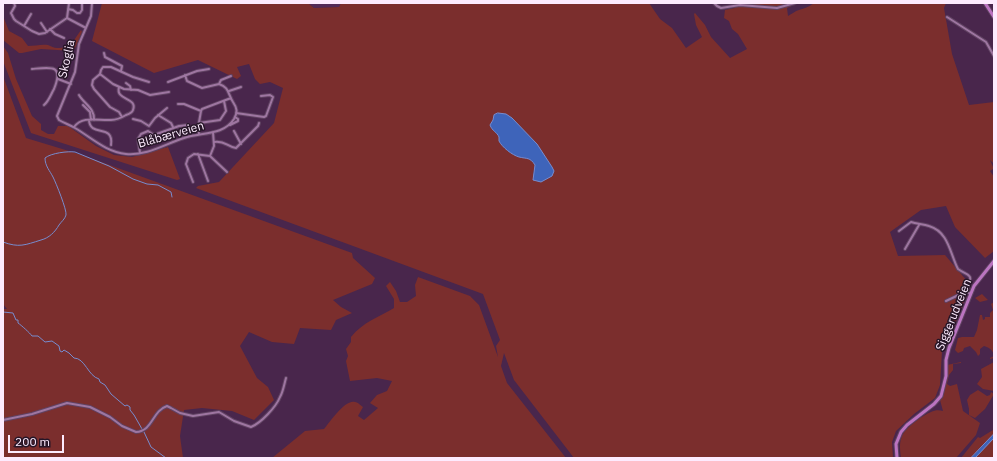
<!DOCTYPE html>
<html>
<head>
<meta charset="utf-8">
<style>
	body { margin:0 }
	#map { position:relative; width:997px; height:461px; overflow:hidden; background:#49264c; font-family:"IBM Plex Sans",sans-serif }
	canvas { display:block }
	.frame { position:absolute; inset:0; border:4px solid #fdebfe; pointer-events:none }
	.scale { position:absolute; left:8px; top:435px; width:56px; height:18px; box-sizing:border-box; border:2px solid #fdebfe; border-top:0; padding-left:5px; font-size:12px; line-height:14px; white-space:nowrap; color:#fdebfe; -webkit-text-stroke:3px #261627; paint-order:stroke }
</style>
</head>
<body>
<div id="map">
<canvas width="997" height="461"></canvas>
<div class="frame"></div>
<div class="scale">200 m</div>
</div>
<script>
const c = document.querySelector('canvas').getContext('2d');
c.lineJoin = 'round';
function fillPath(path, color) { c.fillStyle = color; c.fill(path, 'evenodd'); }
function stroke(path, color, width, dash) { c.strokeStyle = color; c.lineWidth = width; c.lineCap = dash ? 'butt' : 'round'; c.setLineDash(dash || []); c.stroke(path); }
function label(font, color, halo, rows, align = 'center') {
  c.font = font + ' "IBM Plex Sans",sans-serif'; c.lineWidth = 3; c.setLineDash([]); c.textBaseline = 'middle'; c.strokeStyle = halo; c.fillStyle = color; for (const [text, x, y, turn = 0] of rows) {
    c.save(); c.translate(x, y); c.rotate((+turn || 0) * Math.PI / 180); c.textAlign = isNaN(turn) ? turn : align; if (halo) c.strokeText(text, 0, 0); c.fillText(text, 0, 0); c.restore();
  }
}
const built = new Path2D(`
	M308 3H341L339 7 314 8Z`);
const green = new Path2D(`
	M102 3H308L314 8 339 7 341 3H649L660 19 672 28 686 48 702 37 696 25 694 14 695 13 705 25 711 37 730 58 747 49 738 34 732 29 729 21 724 18 725 10 735 8 734 3H798L787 8 788 16C792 14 795 11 799 10 805 8 809 7 814 3H946L944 8 952 54 969 105 994 102V164L990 160 994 169V173L993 169 990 171 994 177V251L985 258 955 227 946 206 921 210 890 232 898 256 945 255 967 281 963 292H959L951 298 958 299 967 294 944 351H942L940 385 935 398 914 414 896 431 892 442 893 458H574L514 380 504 353 501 366 507 383 566 458H272L305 431 324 429C330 422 345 399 355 402 358 402 361 406 363 407L358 416 364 420 378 408 370 403 377 395 387 391 392 381 377 378 350 381 346 361 348 356 346 349 351 342V337C363 322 379 317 394 308V299L386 286 390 282 396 291 400 302H407L416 296 415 285 418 277 470 296 479 305 498 357 496 346 500 340 483 294 196 188 198 186 219 182 274 123 283 88 270 82 260 84 255 79 249 64 237 67 241 76 237 79 198 60 154 73 92 41ZM493 120 546 159 552 167 533 174 535 165C530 157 527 159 519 157 512 155 502 147 499 141 499 140 499 138 499 137 497 132 492 131 490 125Z
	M3 16 9 31 22 38 28 46C35 46 41 44 48 45 51 46 54 48 57 48 70 49 74 40 81 30L82 32 76 46 73 51 41 49 22 53H19L3 40Z
	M3 46 8 53 16 79 32 116 41 124V130L48 134H54L58 126H68L96 146 114 155 132 157 168 147 180 179 177 180 31 133 3 61Z
	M3 76 26 138 82 155 352 253 353 258 375 278 372 284 333 300 341 307 352 313 336 320 331 330 300 328 294 344 272 342 249 332 240 346 257 378 268 387 274 400 254 420 232 411 202 408 184 410 180 436 183 458H3V309H7L3 304Z
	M982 294 988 300 980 302 975 298Z
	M994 302V358L990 359V358L994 356C993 350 990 348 984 346L980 349V354L978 356 976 352 970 346 964 348 963 351 958 353 955 350 958 338 962 337H974L977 330 980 315H982L983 320 985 319V317H990V313L993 310 991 304Z
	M961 362V363L953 364V370L949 375 947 384 950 386 957 384 963 411 980 423 976 435 956 458H901C900 450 899 443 902 436 905 428 923 415 931 412 935 410 939 410 943 411L940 400C946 389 947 377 947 365Z
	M994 362V391L983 389 977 384 982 377 981 369Z
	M978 390 987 396 990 395 991 392 994 394 985 409 975 418 969 415V409L967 400 970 395Z
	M993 430 994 434 971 458H961L978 437 980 438Z
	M994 438V458H975L976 456Z`);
const water = new Path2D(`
	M498 113 506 114 512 118 537 144 552 167 554 171 552 176 541 182 533 180 535 165C530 157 527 159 519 157 512 155 502 147 499 141 499 140 499 138 499 137 497 132 492 131 490 125L493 120 494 115Z
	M994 434V438L975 458H971Z`);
const stream = new Path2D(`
	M3 242C19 248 25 245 41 240 49 238 55 232 59 225 61 222 65 219 66 215 67 210 56 183 53 177 50 171 45 166 45 158 51 153 68 151 75 152L109 166 133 179 147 184 158 185 171 192 172 197
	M3 312 13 313 16 320H18V323C21 325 30 333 32 336H38L45 342 52 341 59 346 60 351 62 352 64 350 69 353 74 358C85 358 88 376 99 379L100 382 105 385 111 394 125 406 127 405 130 407V410L134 415 142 429
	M144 432 151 447 166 458`);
const minor = new Path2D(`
	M14 3 15 6 11 13 14 19 16 21 32 31 39 34 45 33 67 18 86 28
	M92 3 91 16 79 44 75 72 57 116 59 120C64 123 70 125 75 128 92 138 106 152 126 154 147 156 165 144 184 138 201 132 223 136 234 119 238 112 237 108 233 102 228 94 229 87 219 84L202 88 187 81 185 75
	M714 3 717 6 721 8 740 5 777 8 795 3
	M68 9 73 10 77 13H80L82 10V3
	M947 17 986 42 994 56
	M67 18 69 3
	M41 23 47 32
	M24 26 31 14
	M50 29 55 34 64 38
	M104 53 105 57 122 66 121 71
	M32 69C51 67 64 64 54 89 51 94 49 101 44 105
	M100 74 93 80 92 85 94 89 110 107 119 112 122 117
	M58 79 71 84
	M149 82 133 77 111 67H103L101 70 100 74 113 84 124 89 138 90 150 95 169 92
	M168 82 197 71 209 69
	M126 83 130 86 131 90
	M219 84 221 80 231 76
	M229 91 241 87
	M79 95C84 104 95 108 94 120
	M178 104H184L201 111
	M83 105 90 112 91 120
	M236 113 264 117 266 116 273 97 270 95 261 96
	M158 115 171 123 173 127
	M133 119 141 121 149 126 155 118 167 108
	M89 120C90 138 114 123 111 145
	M199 123 220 120 226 111 224 101
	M230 125 238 121V119L235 117
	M74 127C83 115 98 121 111 120 117 120 121 118 126 115 129 114 132 113 133 110 138 97 115 101 119 87
	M234 131 241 144
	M199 134 198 128 201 111 202 109 231 98
	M214 142C225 140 227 147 236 148L258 126 259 123
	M140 153 138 139 141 134 148 131 154 135 179 126 188 125
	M198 154 208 181
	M210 156 214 146 213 132
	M193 182 186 164 188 158 194 154 210 156 227 172
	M899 231 911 222C917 224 923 224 929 226 949 232 950 254 958 269 971 278 973 272 967 291L970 294
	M905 249 919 225
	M946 301 967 291
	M3 420 32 414 67 403 90 407 110 417 122 426 136 432C153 431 152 411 167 406L171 408 180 413 193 416 219 412 234 421 251 427C261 423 276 407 280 397 283 392 284 385 286 378`);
const major = new Path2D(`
	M985 3 994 17
	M897 458 896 444 901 432 907 425 934 404 941 396 946 376V360L949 348 974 286 994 261`);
const streetNames = [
	["Skoglia",67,59,-77],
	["Blåbærveien",171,135,-16],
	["Siggerudveien",954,315,-68]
];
fillPath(built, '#532a57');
fillPath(green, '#7b2e2d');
fillPath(water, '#3e64ba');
stroke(water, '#778cce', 1);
stroke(stream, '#778cce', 1);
stroke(minor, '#604262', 4);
stroke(major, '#604262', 5);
stroke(minor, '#9e76a1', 2);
stroke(major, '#bb74c1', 3);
label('12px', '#fdebfe', '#261627', streetNames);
</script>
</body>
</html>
